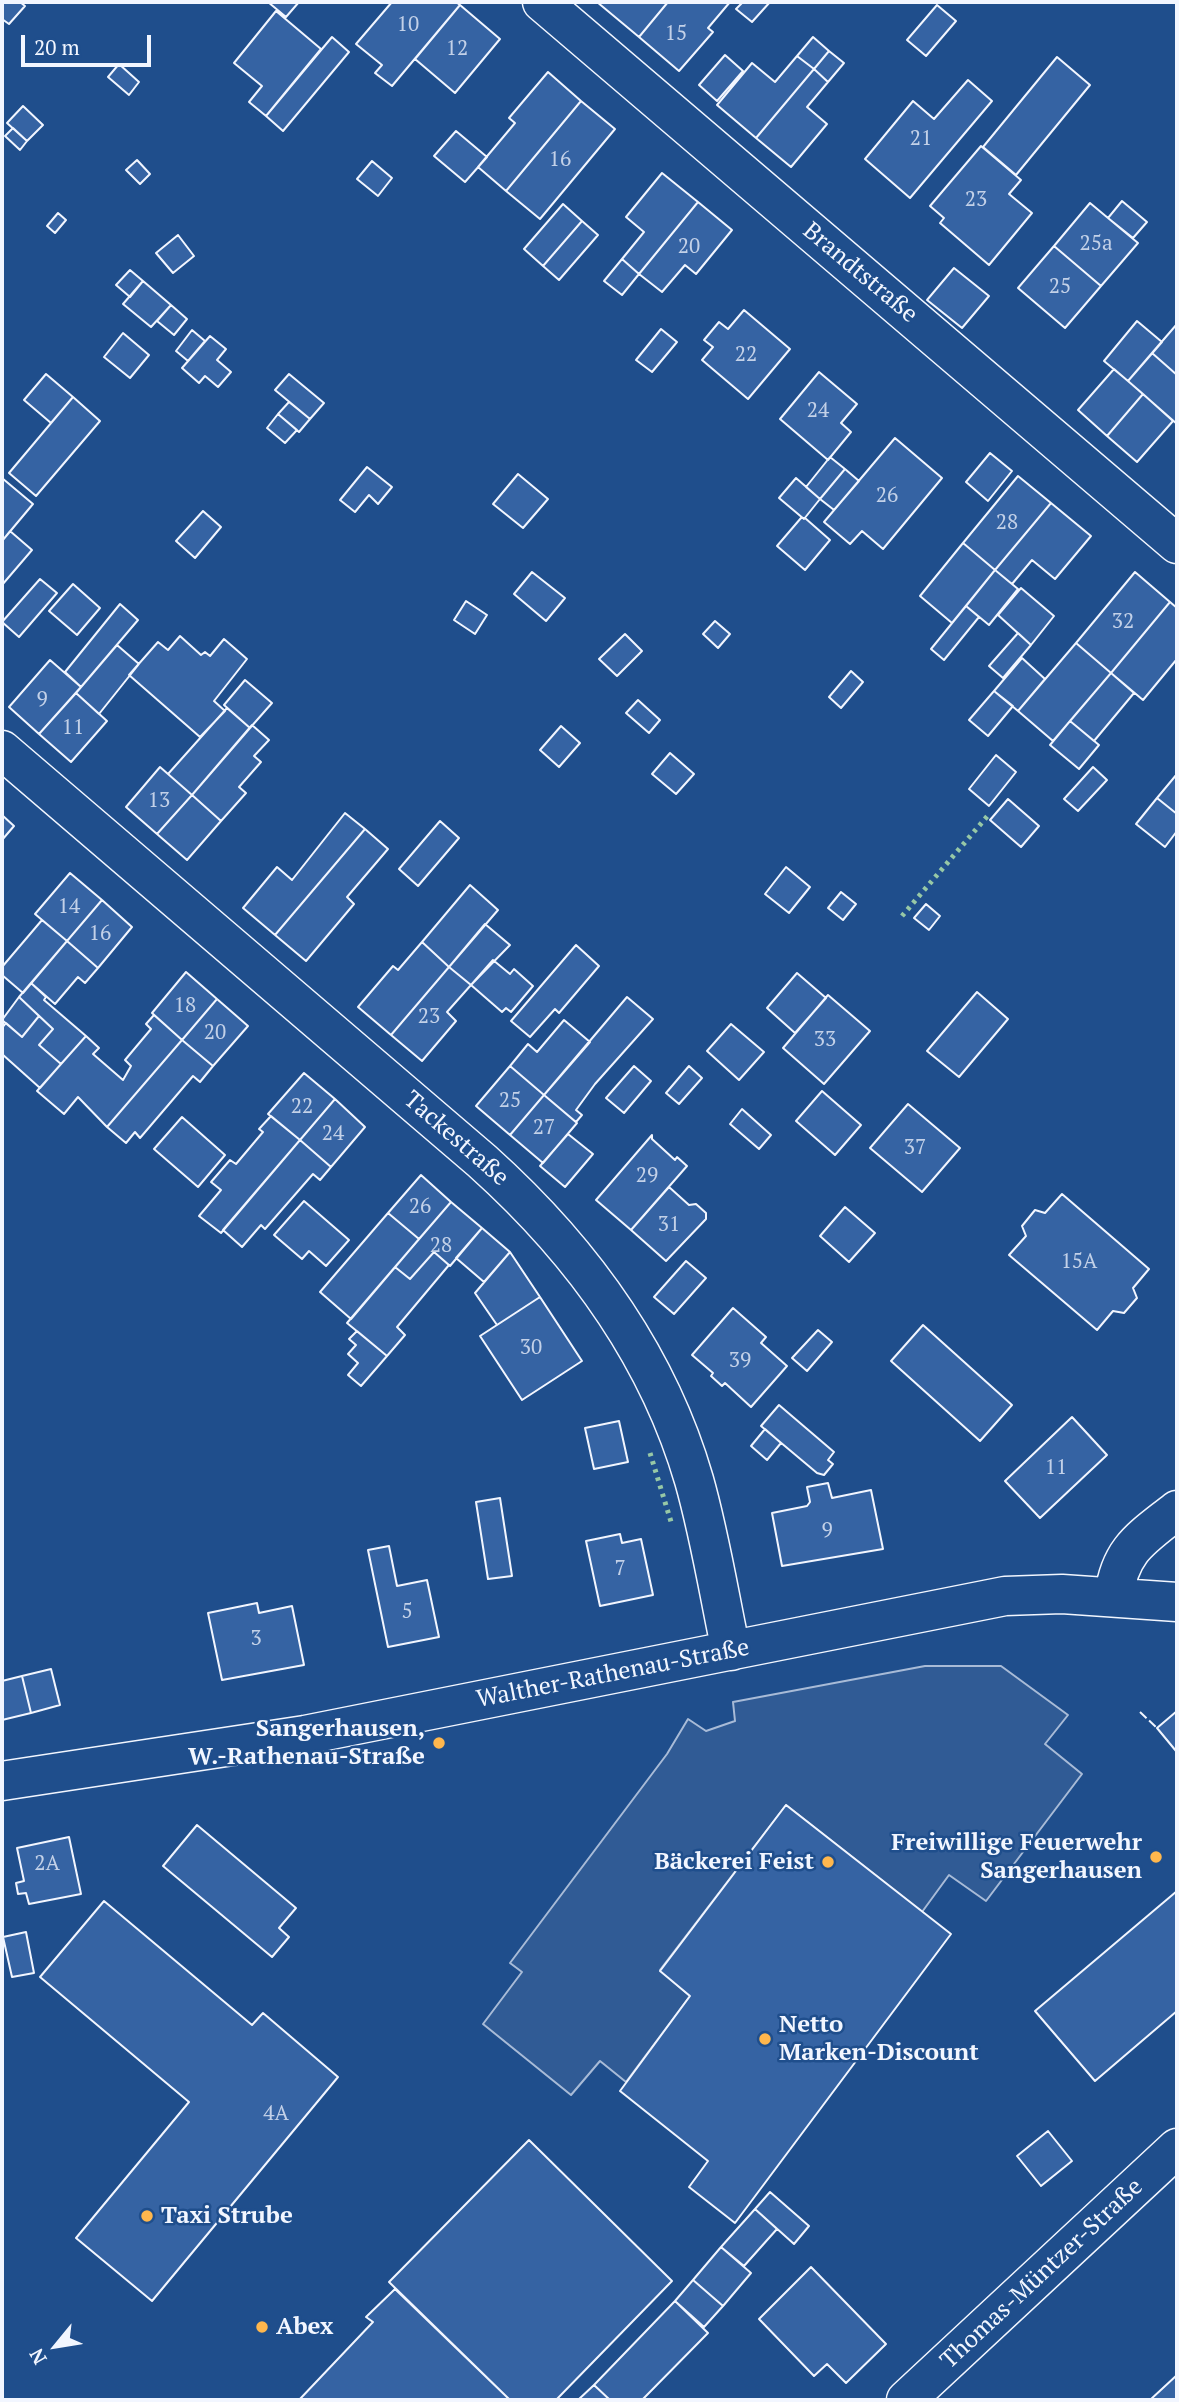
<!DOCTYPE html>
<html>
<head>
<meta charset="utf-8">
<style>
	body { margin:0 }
	#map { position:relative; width:1179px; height:2402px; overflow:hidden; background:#1f4e8c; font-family:"PT Serif",serif }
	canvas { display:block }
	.frame { position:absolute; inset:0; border:4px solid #f2f6ff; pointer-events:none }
	.north { position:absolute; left:21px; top:2311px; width:70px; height:70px; -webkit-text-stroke:5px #1f4e8c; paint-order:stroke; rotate:240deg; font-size:19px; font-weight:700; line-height:28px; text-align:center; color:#f2f6ff }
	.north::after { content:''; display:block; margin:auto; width:24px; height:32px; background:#f2f6ff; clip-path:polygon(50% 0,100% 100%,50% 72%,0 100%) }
	.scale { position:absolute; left:21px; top:35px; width:130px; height:32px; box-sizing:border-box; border:4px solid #f2f6ff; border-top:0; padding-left:9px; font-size:21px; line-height:24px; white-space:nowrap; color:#f2f6ff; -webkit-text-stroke:5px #1f4e8c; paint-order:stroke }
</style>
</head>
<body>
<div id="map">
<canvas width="1179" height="2402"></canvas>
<div class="frame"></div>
<div class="north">N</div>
<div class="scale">20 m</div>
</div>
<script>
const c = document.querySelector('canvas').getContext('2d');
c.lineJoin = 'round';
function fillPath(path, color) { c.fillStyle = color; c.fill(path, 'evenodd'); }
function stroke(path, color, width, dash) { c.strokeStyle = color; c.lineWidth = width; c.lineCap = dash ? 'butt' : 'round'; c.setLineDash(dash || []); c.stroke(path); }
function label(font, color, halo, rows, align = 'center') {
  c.font = font + ' "PT Serif",serif'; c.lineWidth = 5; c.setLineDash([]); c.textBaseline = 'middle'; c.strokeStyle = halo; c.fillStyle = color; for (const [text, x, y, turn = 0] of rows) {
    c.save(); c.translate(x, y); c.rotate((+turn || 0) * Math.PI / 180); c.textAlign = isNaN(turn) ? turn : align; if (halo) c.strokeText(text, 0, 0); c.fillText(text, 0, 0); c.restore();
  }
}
const parking = new Path2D(`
	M925 1666H1001L1068 1715 1045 1744 1082 1774 986 1901 949 1875 922 1912 786 1805 660 1970 690 1996 626 2082 600 2061 571 2095 483 2024 522 1972 510 1963 667 1754 688 1719 706 1731 735 1721 733 1702Z`);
const building = new Path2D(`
	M2 2H20L25 6 9 24 2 19Z
	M268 2H299L286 17Z
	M392 2H456L460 5 392 86 375 73 382 65 356 44Z
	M597 2H668L639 37Z
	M668 2H730L708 28 713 32 679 71 639 37Z
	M743 2H770L752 22 736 9Z
	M460 5 500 39 455 93 415 59Z
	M937 5 956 21 926 56 907 40Z
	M276 11 321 49 266 116 249 102 262 86 234 63Z
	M332 37 349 52 283 131 266 116Z
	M813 37 829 51 814 69 797 56Z
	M829 51 844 63 828 82 814 69Z
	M725 55 743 71 717 101 699 85Z
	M797 56 814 69 756 138 717 105 752 63 775 82Z
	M1057 57 1090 85 1016 175 983 147Z
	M119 64 139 82 129 95 108 77Z
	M814 69 828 82 807 107 827 124 791 167 756 138Z
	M548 72 581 101 506 191 478 167 515 123 509 118Z
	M968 80 992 101 910 198 865 159 913 101 934 119Z
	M581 101 615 129 540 219 506 191Z
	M23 106 43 125 27 141 7 123Z
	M13 128 27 141 20 150 5 136Z
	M456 131 487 157 465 182 434 156Z
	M981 146 1021 180 1009 194 1032 213 989 265 940 223 944 218 930 206Z
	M137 160 150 174 140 184 126 170Z
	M372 161 392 178 378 196 357 179Z
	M662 173 698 202 639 274 622 259 644 232 626 217Z
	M1122 201 1147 222 1133 238 1108 218Z
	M698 202 732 230 696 274 685 265 662 292 639 274Z
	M1090 203 1138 243 1101 286 1054 246Z
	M563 204 582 221 543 266 524 249Z
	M58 213 66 220 55 233 47 226Z
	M582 221 598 235 559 280 543 266Z
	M178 235 194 256 173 273 156 253Z
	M1054 246 1101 286 1065 328 1018 288Z
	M622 259 639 274 622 295 604 281Z
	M954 268 989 296 962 328 927 300Z
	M130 270 143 281 130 297 116 285Z
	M143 281 171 305 151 327 123 304Z
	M171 305 187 319 174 335 157 321Z
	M744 310 790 349 748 399 702 360 713 347 704 340 719 322 728 329Z
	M1137 321 1162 342 1128 381 1104 361Z
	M1177 324V375L1152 353Z
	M661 329 677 342 652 372 636 360Z
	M192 330 205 341 188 361 176 351Z
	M123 333 149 355 130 378 104 357Z
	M210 336 226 349 217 360 231 372 218 387 205 376 199 383 182 368Z
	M1152 353 1177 375V424L1128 381Z
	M1114 369 1143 394 1107 436 1078 410Z
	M819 372 857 404 841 423 851 432 828 460 780 419Z
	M46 374 73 397 51 423 24 400Z
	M289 374 324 403 310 419 275 390Z
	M1143 394 1173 421 1137 462 1107 436Z
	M73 397 100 421 36 496 9 473Z
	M289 402 310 419 299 432 278 414Z
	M278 414 297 430 285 443 267 428Z
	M895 438 942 478 883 549 862 531 850 544 824 522Z
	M990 453 1012 471 988 501 966 482Z
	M830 457 845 469 820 499 806 487Z
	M367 467 392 487 378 504 369 495 355 512 340 500Z
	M845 469 859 481 834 510 820 499Z
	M518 474 548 499 523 528 493 504Z
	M1018 476 1051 503 995 570 963 543Z
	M2 478 33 504 2 541Z
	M796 478 820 499 804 519 779 498Z
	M1051 503 1091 536 1055 579 1032 560 1012 584 995 570Z
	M203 511 221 527 195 558 176 541Z
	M801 518H805L830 540 805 570 777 546Z
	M10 531 32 550 2 585V541Z
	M963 543 995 570 952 623 920 596Z
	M995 570 1018 589 989 625 966 606Z
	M532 572 565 598 546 621 514 594Z
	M1135 572 1170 602 1111 673 1076 643Z
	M40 579 57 593 19 637 2 622Z
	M73 584 100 608 77 635 49 611Z
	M1021 588 1054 616 1031 645 998 615Z
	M466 601 487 615 475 634 454 620Z
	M1170 602 1177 608V659L1143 700 1111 673Z
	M120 604 138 620 81 687 65 672Z
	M966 606 979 617 944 660 931 649Z
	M715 621 730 634 718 648 703 634Z
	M1018 633 1031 645 1003 678 989 666Z
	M625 634 642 651 617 676 599 659Z
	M180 636 201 655 205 652 210 656 224 639 247 659 214 701 225 711 200 737 129 675 158 642 168 650Z
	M1076 643 1111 673 1053 741 1018 711Z
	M117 645 139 664 99 714 76 693Z
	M1022 658 1045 679 1018 711 994 691Z
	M50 660 81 687 39 734 9 707Z
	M851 671 863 682 841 708 829 697Z
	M1111 673 1134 693 1094 741 1070 721Z
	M245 680 272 703 250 728 224 705Z
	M994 691 1013 706 988 736 969 720Z
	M76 693 107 721 71 762 39 734Z
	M638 700 660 720 649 733 626 713Z
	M227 708 250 728 192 795 168 774Z
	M1070 721 1099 745 1079 769 1050 745Z
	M252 725 269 740 254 756 261 762 239 787 246 793 221 821 192 795Z
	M561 726 580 743 559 767 540 750Z
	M670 753 694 774 676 794 652 774Z
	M996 755 1016 772 989 806 969 789Z
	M160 767 192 795 157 834 126 807Z
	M1093 767 1107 780 1078 811 1064 799Z
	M1177 774V814L1157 798Z
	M192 795 221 821 187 860 157 834Z
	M1157 798 1177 814V831L1165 847 1136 824Z
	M1008 799 1039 826 1021 847 990 820Z
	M345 813 365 829 275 935 243 908 277 867 292 880Z
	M2 815 14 826 2 840Z
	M440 821 459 838 418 886 399 869Z
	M365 829 388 849 347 897 354 904 306 961 275 935Z
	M786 867 810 887 789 913 765 894Z
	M70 873 102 900 67 941 35 914Z
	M470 885 498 910 449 967 422 942Z
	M841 892 856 904 843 920 828 908Z
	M102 900 132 927 98 968 67 941Z
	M926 904 940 916 929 930 914 918Z
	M42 920 67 941 23 993 2 975V967Z
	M485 924 510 945 471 985 449 967Z
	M67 941 98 968 85 983 78 977 55 1004 31 983Z
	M422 942 449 967 391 1035 358 1007 393 966 398 970Z
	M576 945 599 966 559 1013 555 1009 530 1037 511 1021Z
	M493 960 510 974 514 969 533 986 511 1012 506 1008 502 1012 471 985Z
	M449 967 471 985 447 1012 456 1021 422 1061 391 1035Z
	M186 972 217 999 182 1040 152 1013Z
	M797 973 826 998 795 1033 767 1008Z
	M31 983 46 997 44 1000 86 1036 61 1064 39 1045 53 1029 19 997Z
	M977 992 1008 1019 959 1077 927 1051Z
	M828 995 870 1031 824 1084 783 1048Z
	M19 997 39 1016 22 1037 2 1020Z
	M627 997 653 1019 595 1084 576 1110 582 1115 576 1122 544 1095Z
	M217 999 248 1026 213 1066 182 1040Z
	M154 1015 182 1040 107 1127 78 1097 64 1114 37 1091 86 1036 99 1048 93 1054 123 1080 131 1066 125 1060 151 1029 146 1024Z
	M39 1016 53 1029 39 1045 61 1064 40 1088 2 1054V1028L6 1023 22 1037Z
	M564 1020 590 1042 544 1095 510 1066 528 1044 537 1052Z
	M731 1024 764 1052 739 1080 707 1051Z
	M182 1040 213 1066 200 1082 193 1076 140 1138 135 1132 126 1143 107 1127Z
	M510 1066 544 1095 510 1135 476 1106Z
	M634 1066 651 1081 624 1113 606 1098Z
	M689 1066 702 1078 679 1104 666 1093Z
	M304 1073 335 1099 300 1140 268 1114Z
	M822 1091 861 1125 835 1155 796 1121Z
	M544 1095 577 1123 543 1163 510 1135Z
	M335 1099 365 1127 331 1167 300 1140Z
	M908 1104 960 1148 922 1192 870 1148Z
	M742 1109 771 1135 759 1149 730 1124Z
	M271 1116 300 1140 221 1233 199 1216 221 1190 211 1182 230 1160 236 1164 263 1132 259 1129Z
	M182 1117 225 1155 198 1187 154 1149Z
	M568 1134 593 1154 565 1187 540 1166Z
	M652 1135V1139L675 1160 677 1157 687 1166 631 1230 596 1200Z
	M300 1140 331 1167 320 1180 313 1174 265 1229 261 1225 242 1247 223 1230Z
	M421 1175 451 1202 419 1239 388 1213Z
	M669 1187 689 1205 696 1204 706 1213V1219L666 1261 631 1230Z
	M1062 1194 1149 1269 1133 1288 1137 1298 1124 1313 1113 1311 1097 1330 1009 1255 1026 1236 1022 1226 1035 1210 1045 1213Z
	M304 1201 349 1240 326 1266 309 1251 302 1259 274 1235Z
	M451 1202 482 1228 450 1266 434 1252 410 1279 395 1267Z
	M845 1207 875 1233 849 1262 820 1236Z
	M388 1213 419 1239 351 1319 320 1292Z
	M482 1228 510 1252 484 1282 456 1258Z
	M434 1252 449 1265 397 1327 405 1335 387 1356 347 1323 395 1267 410 1279Z
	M510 1252 540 1297 497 1325 475 1293Z
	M686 1261 706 1278 674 1314 654 1297Z
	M540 1297 582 1361 522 1400 480 1336Z
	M733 1308 766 1337 761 1343 787 1366 751 1407 725 1383 722 1386 711 1376 713 1373 692 1355Z
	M923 1325 1012 1405 980 1441 891 1361Z
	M818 1330 832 1342 807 1371 792 1358Z
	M357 1331 387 1356 361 1386 348 1375 358 1363 348 1354 356 1345 349 1339Z
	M779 1405 834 1452 828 1460 833 1464 824 1475 817 1473 761 1426Z
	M1072 1417 1107 1455 1040 1518 1005 1481Z
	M619 1421 628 1462 594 1469 585 1428Z
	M765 1429 781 1443 767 1460 751 1446Z
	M828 1483 832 1498 871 1490 883 1549 782 1566 772 1513 807 1506 810 1502 807 1487Z
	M500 1498 512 1576 488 1579 476 1502Z
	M620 1534 622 1543 641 1539 653 1595 600 1606 586 1541Z
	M389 1546 397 1586 427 1580 439 1637 388 1647 368 1550Z
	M257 1603 259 1613 292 1606 304 1665 222 1680 208 1613Z
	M51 1669 60 1705 31 1713 22 1676Z
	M22 1676 31 1713 2 1720V1681Z
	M1177 1711V1751H1176L1157 1728Z
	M786 1805 951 1934 735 2223 689 2187 708 2161 620 2091 690 1996 660 1971Z
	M197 1825 296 1908 279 1928 289 1937 272 1957 163 1866Z
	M69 1837 81 1894 29 1904 26 1893 18 1894 16 1883 24 1881 17 1848Z
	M1177 1891V2011L1095 2081 1035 2011Z
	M104 1901 252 2025 263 2013 338 2077 152 2301 76 2238 189 2102 40 1977Z
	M26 1932 34 1973 12 1977 3 1937Z
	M1048 2131 1072 2161 1041 2186 1017 2156Z
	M529 2140 672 2281 556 2400H510L389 2282Z
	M770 2192 809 2226 794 2244 755 2209Z
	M755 2209 777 2229 744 2266 721 2247Z
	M721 2247 751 2273 723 2306 693 2280Z
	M811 2267 886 2344 846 2383 827 2364 814 2376 759 2319Z
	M693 2280 723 2306 704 2327 675 2301Z
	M395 2289 510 2400H299L373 2322 366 2317Z
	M675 2301 708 2333 642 2400H610L594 2385Z
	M1177 2375V2400H1150Z
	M594 2385 610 2400H578Z`);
const minor = new Path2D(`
	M542 2 1177 544
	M2 750 482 1161C579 1248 657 1353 694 1480 710 1536 719 1594 731 1651
	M1114 1596C1120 1549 1142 1538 1177 1510
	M2 1781 305 1735 1005 1596 1062 1594 1177 1602
	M906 2400 1177 2148`);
const hedge = new Path2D(`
	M902 916 990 813
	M650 1453 672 1525`);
const fence = new Path2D(`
	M1140 1712 1157 1728`);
const markers = [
	[439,1743,7,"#ffb74d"],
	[1156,1857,7,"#ffb74d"],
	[828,1862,7,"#ffb74d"],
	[765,2039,7,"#ffb74d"],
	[147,2216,7,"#ffb74d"],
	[262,2327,7,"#ffb74d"]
];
const numberNames = [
	["10",408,25],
	["15",676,34],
	["12",457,49],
	["21",921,139],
	["16",560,160],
	["23",976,200],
	["25a",1096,244],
	["20",689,247],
	["25",1060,287],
	["22",746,355],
	["24",818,411],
	["26",887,496],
	["28",1007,523],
	["32",1123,622],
	["9",42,700],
	["11",73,728],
	["13",159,801],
	["14",69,907],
	["16",100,934],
	["18",185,1006],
	["23",429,1017],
	["20",215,1033],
	["33",825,1040],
	["25",510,1101],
	["22",302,1107],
	["27",544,1128],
	["24",333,1134],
	["37",915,1148],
	["29",647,1176],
	["26",420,1207],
	["31",669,1225],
	["28",441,1246],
	["15A",1079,1262],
	["30",531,1348],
	["39",740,1361],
	["11",1056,1468],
	["9",827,1531],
	["7",620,1569],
	["5",407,1612],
	["3",256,1639],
	["2A",47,1864],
	["4A",276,2114]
];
const streetNames = [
	["Brandtstraße",860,273,40],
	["Tackestraße",456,1139,41],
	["Walther-Rathenau-Straße",613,1674,-11],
	["Thomas-Müntzer-Straße",1042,2274,-43]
];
const poiNames = [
	["Sangerhausen,",425,1729],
	["W.-Rathenau-Straße",425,1757],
	["Freiwillige Feuerwehr",1142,1843],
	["Sangerhausen",1142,1871],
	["Bäckerei Feist",814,1862],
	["Netto",779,2025,"left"],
	["Marken-Discount",779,2053,"left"],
	["Taxi Strube",161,2216,"left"],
	["Abex",276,2327,"left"]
];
fillPath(parking, '#305b95');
stroke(parking, '#a8bbd7', 2);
fillPath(building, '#3563a3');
stroke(building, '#f2f6ff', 2);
stroke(minor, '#f2f6ff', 41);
stroke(minor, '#1f4e8c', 38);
stroke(hedge, '#97c8a6', 5, [3.5, 5]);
stroke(fence, '#f2f6ff', 2, [9, 3.5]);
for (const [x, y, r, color] of markers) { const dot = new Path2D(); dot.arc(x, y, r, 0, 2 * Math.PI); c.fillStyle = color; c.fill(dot); stroke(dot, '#1f4e8c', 2.5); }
label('21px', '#c3d1e8', null, numberNames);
label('24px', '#f2f6ff', '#1f4e8c', streetNames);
label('bold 24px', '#f2f6ff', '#1f4e8c', poiNames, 'right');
</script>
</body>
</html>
